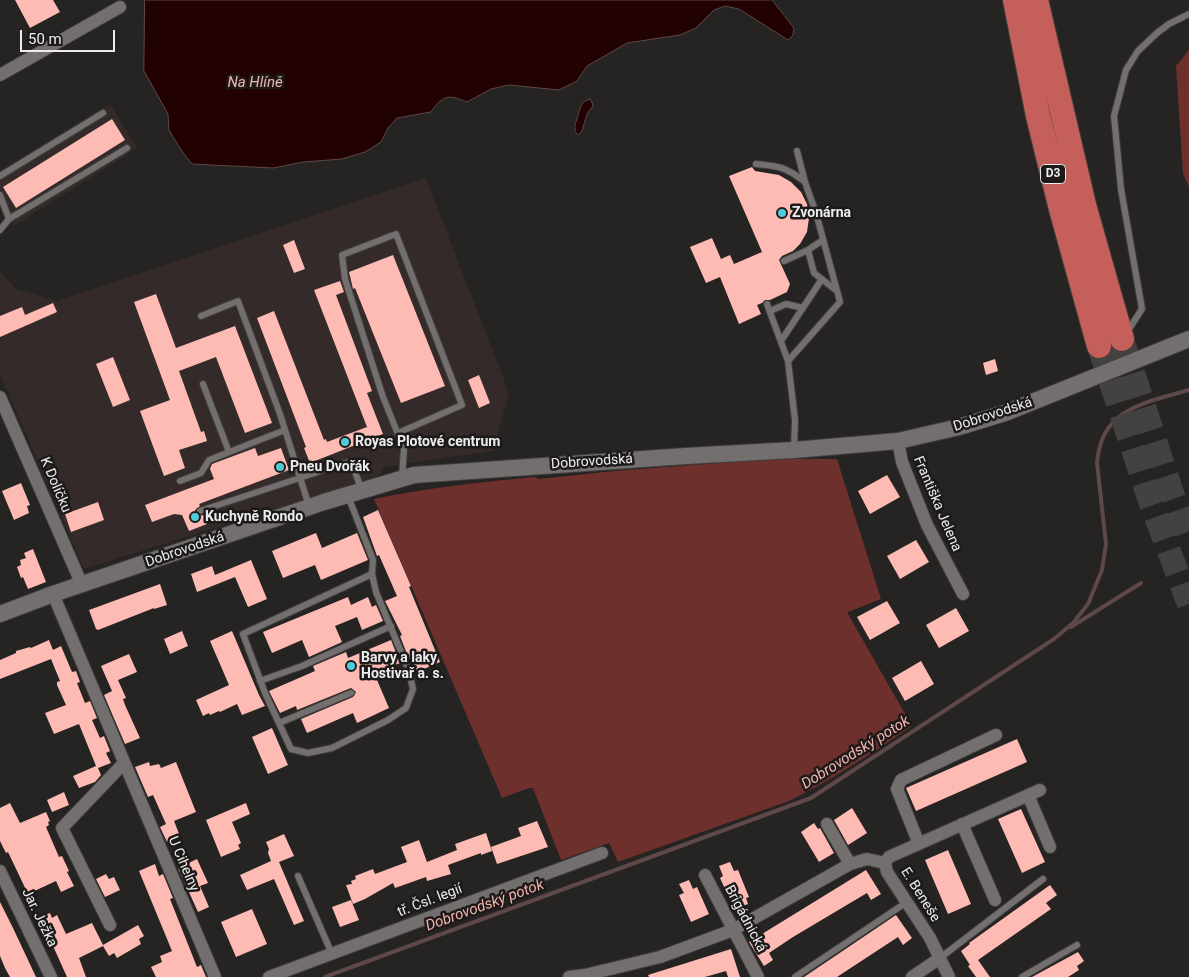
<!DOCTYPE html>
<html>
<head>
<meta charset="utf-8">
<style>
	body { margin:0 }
	#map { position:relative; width:1189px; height:977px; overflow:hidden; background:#262323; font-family:Roboto,sans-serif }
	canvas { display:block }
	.scale { position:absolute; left:20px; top:30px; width:95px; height:22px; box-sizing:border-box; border:2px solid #eeecec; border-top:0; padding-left:6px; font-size:15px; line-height:18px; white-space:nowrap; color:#eeecec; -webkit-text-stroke:4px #1d1a1a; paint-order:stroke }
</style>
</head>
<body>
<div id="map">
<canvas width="1189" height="977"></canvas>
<div class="scale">50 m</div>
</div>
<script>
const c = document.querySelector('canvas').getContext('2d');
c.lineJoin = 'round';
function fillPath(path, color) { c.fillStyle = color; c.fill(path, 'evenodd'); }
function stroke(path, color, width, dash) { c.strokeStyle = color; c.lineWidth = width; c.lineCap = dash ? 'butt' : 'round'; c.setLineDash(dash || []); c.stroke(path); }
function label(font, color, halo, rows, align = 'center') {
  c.font = font + ' Roboto,sans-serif'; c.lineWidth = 5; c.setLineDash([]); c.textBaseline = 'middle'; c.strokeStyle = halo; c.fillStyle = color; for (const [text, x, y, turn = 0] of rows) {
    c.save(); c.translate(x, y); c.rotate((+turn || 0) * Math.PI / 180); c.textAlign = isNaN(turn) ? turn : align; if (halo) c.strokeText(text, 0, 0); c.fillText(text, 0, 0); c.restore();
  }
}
const built = new Path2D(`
	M110 104 138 148 14 226 0 204V172Z
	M426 178 509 393 493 451 384 467 378 477 84 569 0 374V272L16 289 57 301Z`);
const green = new Path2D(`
	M1189 50V187L1183 174 1176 66Z
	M796 457 797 459H837L881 599 848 612V614L912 726C872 753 832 780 789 801L618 862 609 843 561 860 533 788H529L502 798 374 499C427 488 480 482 534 477L539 479 614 471Z`);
const water = new Path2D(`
	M145 0H772L794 28 793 35 788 40 739 9 725 6 714 10 696 28 680 35 627 43 587 66 577 81 559 90 509 85 491 89 467 102C448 94 443 95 431 112L397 118 388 128 381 142 365 152 342 159 303 162 273 168 192 164 181 150 169 130 168 114 144 71Z
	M590 99 592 102 593 106 587 114 582 131 578 135C572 128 576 124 578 115 581 107 580 102 590 99Z`);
const stream = new Path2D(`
	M1071 627 1141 583
	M325 977 811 798 1054 639 1073 623 1088 604 1102 570 1106 544 1097 463C1101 408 1145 403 1189 390`);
const building = new Path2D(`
	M15 0H53L60 12 30 28Z
	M112 119 125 140 16 208 3 187Z
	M752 167 755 171 779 175 791 182 801 192 807 204 809 218 807 232 800 244 793 251 782 256 779 260 790 284 787 292 770 300H765L762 303 757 305 761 314 739 324 720 277 706 283 690 247 712 238 721 259 730 255 734 264 762 252 729 176Z
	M294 240 305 269 294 273 283 245Z
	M393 255 445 386 401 403 355 288 353 289 349 272Z
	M340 281 344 292 336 295 372 391 367 393 383 434 310 463 304 448 306 447 257 318 274 311 324 440 326 439 327 442 367 427 314 290Z
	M156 294 176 348 235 326 272 423 245 433 216 357 179 371 201 432 204 431 207 441 179 450 185 468 164 476 140 411 170 400 134 302Z
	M53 303 57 312 0 337V316L22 307 25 315Z
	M113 357 130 400 113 407 96 364Z
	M995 359 998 371 986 375 983 363Z
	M479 375 490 403 479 408 468 380Z
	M255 448 258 456 281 448 289 470 199 504 200 506 195 510V513L199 516 204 515 207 524 189 531 182 515 174 514 152 522 145 505 214 479 210 469 212 464Z
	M887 475 900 497 870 514 858 491Z
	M21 483 30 505 27 506 29 513 14 520 2 491Z
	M98 502 104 520 71 532 65 514Z
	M378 510 411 586 409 587 440 662 417 672 411 658 409 659 400 636 402 635 385 601 397 596 379 555 377 556 363 517Z
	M316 533 322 548 357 533 368 560 321 580 315 565 283 578 272 551Z
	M916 540 929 562 900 579 887 556Z
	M33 549 46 582 28 589 23 577 21 578 17 567 21 565 20 560 26 558 24 553Z
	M251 560 267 599 248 607 235 577 197 592 191 574 212 566 215 575Z
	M160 584 167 605 154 609V608L98 630 96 629 89 610Z
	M348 597 351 605 368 597 372 607 376 605 383 621 362 630 357 617 335 626 342 642 309 657 302 640 272 653 263 632Z
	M887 601 900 623 870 640 857 617Z
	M956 608 969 631 939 648 926 625Z
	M182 631 188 646 170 654 164 639Z
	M232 631 259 695 265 706 242 715 237 704 220 712 219 711 210 715 209 713 203 716 196 700 229 685 210 641Z
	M49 640 53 650 61 646 72 672 76 671 80 682 77 683 85 703 90 701 97 718 92 720 100 738 104 736 110 751 106 753 111 763 98 768 101 775 95 782 79 788 73 776 96 766 79 724 54 734 45 713 66 705 57 685V682L60 681 51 659 0 679V660L16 653V651L30 647 31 648Z
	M391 640 400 663 374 673 389 708 357 723 353 713 307 733 301 719 353 697 356 692 351 688 297 710 296 706 280 713 269 691 315 671 313 666 346 652 348 658Z
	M129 654 137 672 118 680 126 698 123 699 125 705 140 738 125 744 104 695 112 691 101 666Z
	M921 661 934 684 905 701 892 678Z
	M272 728 288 765 268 774 252 737Z
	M1017 739 1027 762 916 811 906 788Z
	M149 762 150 766 159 764 161 768 176 762 196 812 174 821 180 836 167 842 160 827 166 824 153 795 148 797 135 767Z
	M64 792 69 805 52 812 47 800Z
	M10 803 20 823 46 812 50 821 48 822 49 825 46 827 59 857 62 856 69 871 67 872 74 886 61 892 56 881 28 894 8 852 6 853 0 841V808Z
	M246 803 250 814 232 822 241 843 238 845 240 849 221 857 206 820Z
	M852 808 867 833 848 845 834 820Z
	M1021 809 1045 862 1022 873 998 819Z
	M537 821 548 847 497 864 491 847 521 836 518 828Z
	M814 823 818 829 820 828 834 853 819 862 801 832Z
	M486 833 492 851 481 855V853L448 865 451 874 427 881 426 877 395 888 393 883 365 899 353 904 346 885 352 884 351 881 356 879 355 876 373 869 375 874 407 862 401 847 419 840 427 862 457 850 455 844Z
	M284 834 294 856 279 862 304 921 294 925 274 879 247 890 240 875 271 861 268 853 269 849 266 842Z
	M948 850 971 904 948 914 925 860Z
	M197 859 208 883 200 886 209 907 198 912 178 868Z
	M730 862 734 871 738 870 749 897 746 898 748 904 738 908 735 903 732 904 720 878 723 876 719 866Z
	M155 864 159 876 163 874 173 898 170 899 197 967 201 965 206 977H156L151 967 162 962 160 956 172 951 139 871Z
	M866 870 881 894 871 900 867 893 793 937 769 953 773 960 764 966 749 942Z
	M106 874 109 879 114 877 120 890 105 897 96 879Z
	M689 880 693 889 697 887 709 914 691 922 679 895 684 893 679 884Z
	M1050 885 1057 895 1046 903 1051 909 978 960 990 977H976L968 966 970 965 961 951 970 944 969 943Z
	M351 900 359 920 340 927 332 907Z
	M0 902 13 928 36 977H10L5 968 0 956Z
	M252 909 267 944 236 957 221 922Z
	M50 913 52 918 57 915 66 934 92 923 103 945 138 925 144 936 139 939 141 944 117 958 114 953 109 956 103 946 79 958 86 977H67L40 917Z
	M896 915 912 938 903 945 898 937 837 977H804Z
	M731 949 740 977H728L726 971 705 977H649L648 975Z
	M1078 952 1084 961 1077 966 1079 970 1068 977H1032Z`);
const motorwayTunnel = new Path2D(`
	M1122 339 1171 490 1189 538
	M1099 346 1149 498 1189 604`);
const service = new Path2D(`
	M756 164C779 166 786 167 805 182
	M0 176 103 113
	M0 195 9 219
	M0 230 9 219 127 148
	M808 250 814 273 837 291
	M784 261 808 250 823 240
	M767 304 788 361 795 420 794 449
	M770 311 786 304 803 308
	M201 316 238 301 280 414 309 506
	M1127 332 1142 309 1121 189 1114 116 1126 70 1138 51 1157 33 1169 24 1189 14
	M781 341 822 279
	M788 361 840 302 816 213 805 182 797 151
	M203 384 229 452
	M398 433 462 405 396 234 342 255 345 279 383 397 404 449 402 477
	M180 481 201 473 209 460 285 430
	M348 496 373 560 372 574 243 634 265 693 291 749 308 753 332 748 388 720 406 708 413 689 409 671 376 592 372 574
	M200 511 351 461 362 491
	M260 681 302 666 391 626
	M279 723 351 693
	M298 876 332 954
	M940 958 1043 879
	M795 977 907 902
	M1022 977 1077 945`);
const minor = new Path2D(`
	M0 75 120 7
	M0 397 82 585
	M898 441 902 462 927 525 963 594
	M53 594 215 977
	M1028 795 1050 847
	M827 824 850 864
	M962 824 995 900
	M919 844 897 789 901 780 996 735
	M885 863 889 857 1040 790
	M885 863 887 872 930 938 949 977
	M0 871 51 977
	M705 875 758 977
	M110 925 62 828 124 763
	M269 977 602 853
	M569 977 585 975 660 957 733 930 850 864 867 859 885 863
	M912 977 940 958`);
const tertiary = new Path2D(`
	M0 614 53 594 324 502 414 475 686 456 794 450 898 441 959 427 1005 413 1189 339`);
const motorway = new Path2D(`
	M1015 0 1038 116 1061 209 1099 346
	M1036 0 1084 205 1122 339`);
const markers = [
	[782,213,5,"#52cbd8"],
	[345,442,5,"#52cbd8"],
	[280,467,5,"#52cbd8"],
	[195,517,5,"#52cbd8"],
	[351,666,5,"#52cbd8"]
];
const shields = [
	[1053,174,25]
];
const shieldNames = [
	["D3",1053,174]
];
const poiNames = [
	["Zvonárna",792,213],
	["Royas Plotové centrum",355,442],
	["Pneu Dvořák",290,467],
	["Kuchyně Rondo",205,517],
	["Barvy a laky",361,658],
	["Hostivař a. s.",361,674]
];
const streetNames = [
	["Dobrovodská",993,415,-18],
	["Dobrovodská",592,462,-4],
	["K Dolíčku",55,485,67],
	["Františka Jelena",937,504,67],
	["Dobrovodská",185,550,-19],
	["U Cihelny",183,864,67],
	["E. Beneše",920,895,58],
	["tř. Čsl. legií",430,901,-21],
	["Jar. Ježka",39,918,64],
	["Brigádnická",745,919,62]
];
const waterNames = [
	["Na Hlíně",255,83],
	["Dobrovodský potok",856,753,-32],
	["Dobrovodský potok",485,906,-20]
];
fillPath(built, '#332a29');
fillPath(green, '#6d302c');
fillPath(water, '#210102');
stroke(water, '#5e4848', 1);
stroke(stream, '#5e4848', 4);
fillPath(building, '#febbb4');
stroke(motorwayTunnel, '#444141', 24, [24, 12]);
stroke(service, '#403e3d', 8);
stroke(minor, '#403e3d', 14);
stroke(tertiary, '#403e3d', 18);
stroke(motorway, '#403e3d', 26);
stroke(service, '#736f6f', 6);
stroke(minor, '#736f6f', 12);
stroke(tertiary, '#736f6f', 16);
stroke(motorway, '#c45f59', 24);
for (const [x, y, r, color] of markers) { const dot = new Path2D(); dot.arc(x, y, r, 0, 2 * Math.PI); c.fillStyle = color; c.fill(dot); stroke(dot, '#1d1a1a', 2); }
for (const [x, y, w] of shields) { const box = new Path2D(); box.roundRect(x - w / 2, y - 9.5, w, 19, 4); c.fillStyle = '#1d1a1a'; c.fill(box); stroke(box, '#eeecec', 1); }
label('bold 12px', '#eeecec', null, shieldNames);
label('bold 14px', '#eeecec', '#1d1a1a', poiNames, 'left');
label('14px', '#eeecec', '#1d1a1a', streetNames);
label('italic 15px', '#f3b2ac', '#1d1a1a', waterNames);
</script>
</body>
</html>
